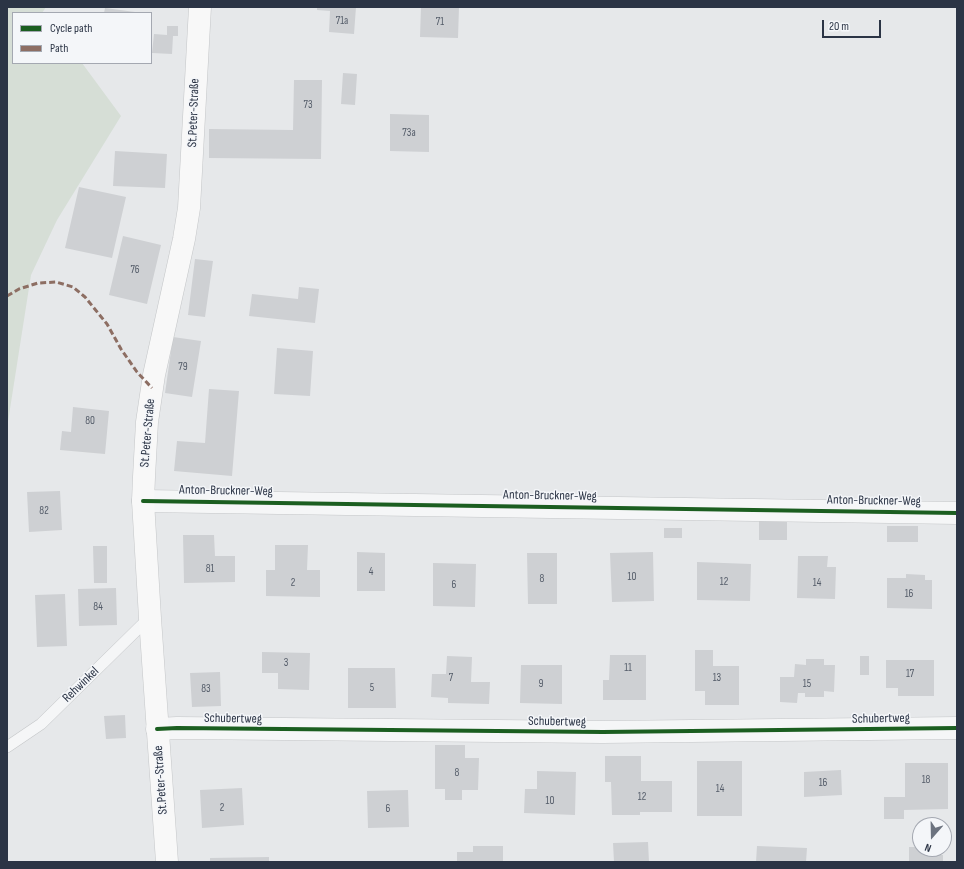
<!DOCTYPE html>
<html>
<head>
<meta charset="utf-8">
<style>
	body { margin:0 }
	#map { position:relative; width:964px; height:869px; overflow:hidden; background:#e6e8ea; font-family:"Sofia Sans Condensed",sans-serif }
	canvas { display:block }
	.frame { position:absolute; inset:0; border:8px solid #2b3445; pointer-events:none }
	.legend { position:absolute; left:12px; top:12px; width:140px; height:52px; box-sizing:border-box; background:#f4f6f9; border:1px solid #a4a8b1; margin:0; padding:5px 7px; list-style:none; font-size:12px; color:#2b3445 }
	.legend li { display:flex; align-items:center; gap:8px; height:20px }
	.legend b { width:20px; border:1px solid #a4a8b1 }
	.north { position:absolute; left:912px; top:817px; width:40px; height:40px; box-sizing:border-box; background:#f4f6f9; border:1px solid #a4a8b1; border-radius:50%; rotate:200deg; font-size:11px; font-weight:700; line-height:16px; text-align:center; color:#2b3445 }
	.north::after { content:''; display:block; margin:auto; width:14px; height:18px; background:#6c737f; clip-path:polygon(50% 0,100% 100%,50% 72%,0 100%) }
	.scale { position:absolute; left:822px; top:20px; width:59px; height:18px; box-sizing:border-box; border:2px solid #2b3445; border-top:0; padding-left:5px; font-size:12px; line-height:14px; white-space:nowrap; color:#2b3445; -webkit-text-stroke:3px #f4f6f9; paint-order:stroke }
</style>
</head>
<body>
<div id="map">
<canvas width="964" height="869"></canvas>
<div class="frame"></div>
<ul class="legend">
<li><b style="height:5px;background:#1b5e20"></b>Cycle path</li>
<li><b style="height:5px;background:#8d6e63"></b>Path</li>
</ul>
<div class="north">N</div>
<div class="scale">20 m</div>
</div>
<script>
const c = document.querySelector('canvas').getContext('2d');
c.lineJoin = 'round';
function fillPath(path, color) { c.fillStyle = color; c.fill(path, 'evenodd'); }
function stroke(path, color, width, dash) { c.strokeStyle = color; c.lineWidth = width; c.lineCap = dash ? 'butt' : 'round'; c.setLineDash(dash || []); c.stroke(path); }
function label(font, color, halo, rows, align = 'center') {
  c.font = font + ' "Sofia Sans Condensed",sans-serif'; c.lineWidth = 3; c.setLineDash([]); c.textBaseline = 'middle'; c.strokeStyle = halo; c.fillStyle = color; for (const [text, x, y, turn = 0] of rows) {
    c.save(); c.translate(x, y); c.rotate((+turn || 0) * Math.PI / 180); c.textAlign = isNaN(turn) ? turn : align; if (halo) c.strokeText(text, 0, 0); c.fillText(text, 0, 0); c.restore();
  }
}
const green = new Path2D(`
	M7 7H46L42 13H13V63H82L121 116 57 220 31 275 7 428Z`);
const building = new Path2D(`
	M317 7H356L354 34 329 32 330 11 317 10Z
	M421 7H459L458 38 420 37Z
	M105 8 135 12V13H104Z
	M167 26H178V36H173L172 54 152 53 154 34 167 35Z
	M343 73 357 74 355 105 341 104Z
	M294 80H322L321 159 209 158V129L293 130Z
	M390 114 429 115V152L390 151Z
	M115 151 167 154 165 188 113 186Z
	M79 187 126 197 112 258 65 248Z
	M123 236 161 245 147 304 109 295Z
	M195 259 213 261 205 317 188 315Z
	M299 287 319 289 315 323 249 316 252 294 298 299Z
	M173 337 201 341 192 397 165 393Z
	M277 348 313 351 310 396 274 394Z
	M209 389 239 391 232 476 174 471 177 441 205 443Z
	M73 407 109 411 105 454 60 450 62 431 71 432Z
	M60 491 62 530 29 532 27 492Z
	M759 520H787V540H759Z
	M887 526H918V542H887Z
	M664 528H682V538H664Z
	M183 535H214L215 556H235V582L184 583Z
	M275 545H308L307 570H320V597L266 596V570H275Z
	M93 546H107V583H94Z
	M357 552 385 553V591H357Z
	M653 552 654 601 612 602 610 553Z
	M527 553H557V604H528Z
	M798 556H828L827 567H836L835 599 797 598Z
	M697 562 751 564 750 601 697 600Z
	M433 563 476 564 475 607 433 606Z
	M906 574 925 575V580H932V609L887 608V578H906Z
	M116 588 117 625 79 626 78 589Z
	M65 594 67 646 37 647 35 595Z
	M695 650H713V666H739V705H705V691H695Z
	M262 652 310 653 309 690 278 689V673H262Z
	M610 655H646V700H603V680H609Z
	M447 656 472 657 471 682H490L489 704 448 703V698L431 697 432 674H446Z
	M860 656H869V675H860Z
	M806 659H824V665H835L834 692 824 691V697H805V693H798L797 703 780 702V677H794L795 664 806 665Z
	M886 660H934V696H898V688H886Z
	M521 665H562V704L520 703Z
	M348 668H395L396 708H348Z
	M220 672 221 706 192 707 190 673Z
	M125 715 126 738 106 739 104 716Z
	M435 745H465V758H479L478 790H462V800H445V789H435Z
	M605 756H641V781H672V812H640V815H612L611 782H605Z
	M697 761H742V816H697Z
	M905 763H948V809L904 810V819H884V797H905Z
	M841 770 842 795 804 797V772Z
	M537 771 576 772 575 815 524 813 525 789H537Z
	M242 788 244 825 202 828 200 790Z
	M408 790 409 827 368 828 367 791Z
	M648 842 649 862H614L613 843Z
	M473 846H503V862H457V852H473Z
	M757 846 807 848 806 862H756Z
	M909 847H920V849H937L936 855H943V862H909Z
	M269 857V862H210V858Z`);
const service = new Path2D(`
	M7 747 41 724 149 618`);
const minor = new Path2D(`
	M143 501 957 513
	M157 729 177 728 603 732 957 728`);
const secondary = new Path2D(`
	M167 862 150 618 143 501 144 477 147 422 154 375 184 239 189 208 200 7`);
const quiet = new Path2D(`
	M7 296 19 289 38 283 56 282 73 287 85 297 107 324 121 349 137 372 152 388`);
const cycleway = new Path2D(`
	M143 501 957 513
	M157 729 177 728 603 732 957 728`);
const numberNames = [
	["71a",342,21],
	["71",440,22],
	["73",308,105],
	["73a",409,133],
	["76",135,270],
	["79",183,367],
	["80",90,421],
	["82",44,511],
	["81",210,569],
	["4",371,572],
	["10",632,577],
	["8",542,579],
	["12",724,582],
	["2",293,583],
	["14",817,583],
	["6",454,585],
	["16",909,594],
	["84",98,607],
	["3",286,663],
	["11",628,668],
	["17",910,674],
	["7",451,678],
	["13",717,678],
	["9",541,684],
	["15",807,684],
	["5",372,688],
	["83",206,689],
	["8",457,773],
	["18",926,780],
	["16",823,783],
	["14",720,789],
	["12",642,797],
	["10",550,801],
	["2",222,808],
	["6",388,809]
];
const streetNames = [
	["St.Peter-Straße",194,113,-88],
	["St.Peter-Straße",148,433,-85],
	["Anton-Bruckner-Weg",226,491,1],
	["Anton-Bruckner-Weg",550,496,1],
	["Anton-Bruckner-Weg",874,501,1],
	["Rehwinkel",81,685,-44],
	["Schubertweg",233,719,1],
	["Schubertweg",881,719,-1],
	["Schubertweg",557,722,1],
	["St.Peter-Straße",161,780,-94]
];
fillPath(green, '#d6ded6');
fillPath(building, '#ced0d3');
stroke(service, '#c4c6c8', 12);
stroke(minor, '#c4c6c8', 23);
stroke(secondary, '#c4c6c8', 23);
stroke(service, '#f5f6f7', 11);
stroke(minor, '#f5f6f7', 22);
stroke(secondary, '#f8f8f8', 22);
stroke(quiet, '#8d6e63', 3, [6, 3]);
stroke(cycleway, '#1b5e20', 4);
label('11px', '#545c69', null, numberNames);
label('13px', '#2b3445', '#f4f6f9', streetNames);
</script>
</body>
</html>
